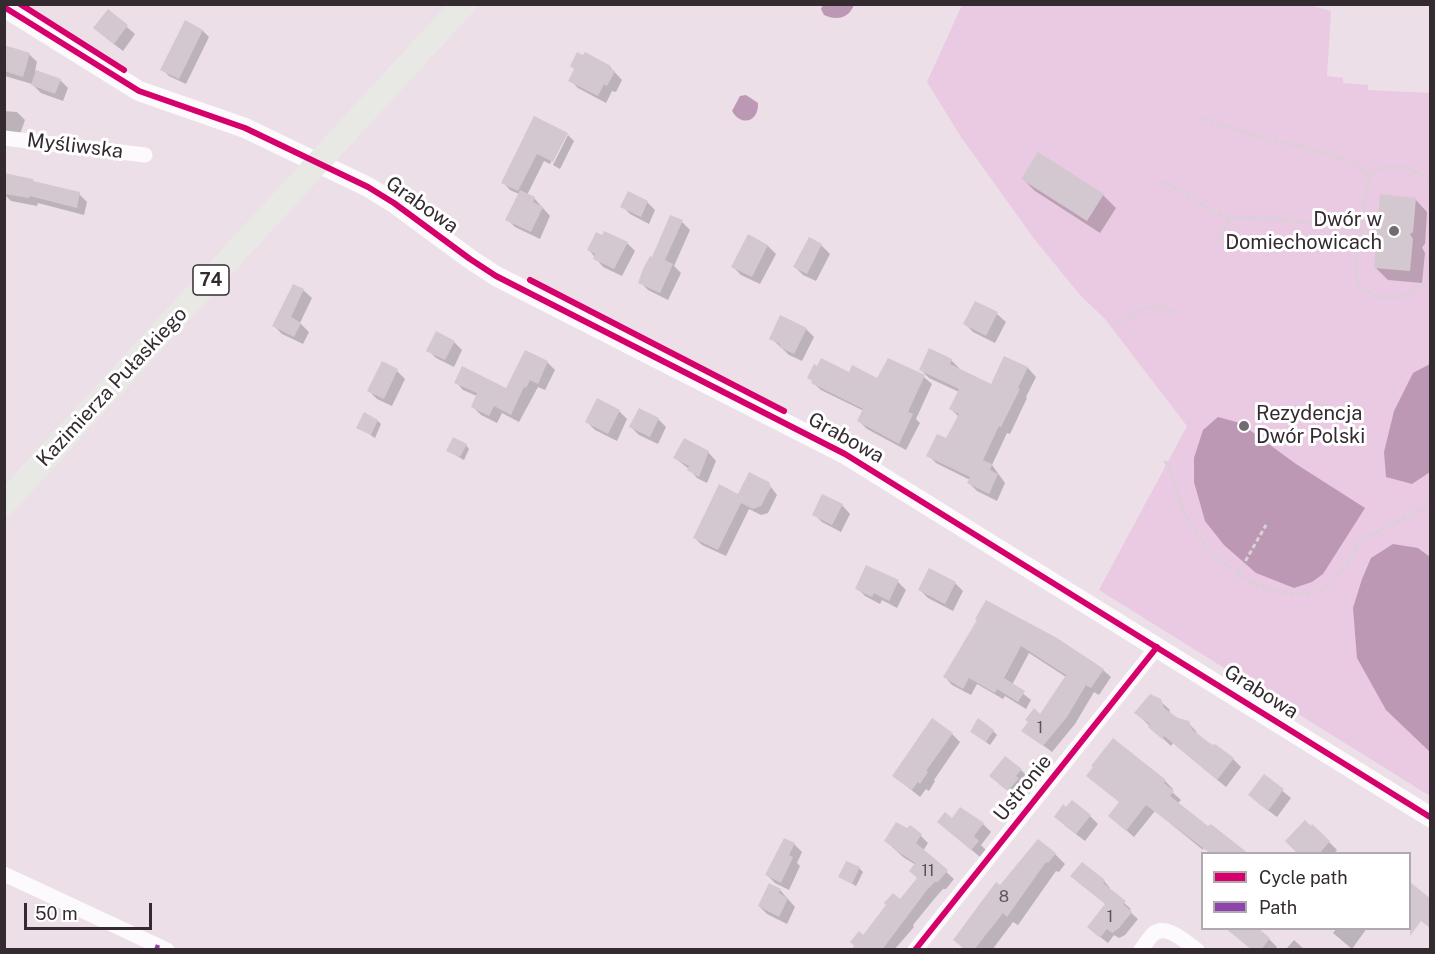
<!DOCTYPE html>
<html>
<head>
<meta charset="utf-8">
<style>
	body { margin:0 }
	#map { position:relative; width:1435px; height:954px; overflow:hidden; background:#ecdfe8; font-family:"Public Sans",sans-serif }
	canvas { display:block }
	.frame { position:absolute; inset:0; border:6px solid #342b31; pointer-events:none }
	.legend { position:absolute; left:1201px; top:852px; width:210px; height:78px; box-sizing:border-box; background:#fff; border:2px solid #aeaaad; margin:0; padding:8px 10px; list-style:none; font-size:18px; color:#342b31 }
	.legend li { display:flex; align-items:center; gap:12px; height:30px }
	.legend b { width:30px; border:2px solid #aeaaad }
	.scale { position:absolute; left:24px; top:903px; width:128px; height:27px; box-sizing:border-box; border:3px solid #342b31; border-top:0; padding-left:8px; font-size:18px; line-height:21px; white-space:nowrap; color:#342b31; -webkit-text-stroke:4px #fff; paint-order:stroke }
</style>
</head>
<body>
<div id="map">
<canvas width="1435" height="954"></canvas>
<div class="frame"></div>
<ul class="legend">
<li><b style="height:8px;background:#d6006c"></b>Cycle path</li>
<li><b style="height:8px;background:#8e44ad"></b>Path</li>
</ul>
<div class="scale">50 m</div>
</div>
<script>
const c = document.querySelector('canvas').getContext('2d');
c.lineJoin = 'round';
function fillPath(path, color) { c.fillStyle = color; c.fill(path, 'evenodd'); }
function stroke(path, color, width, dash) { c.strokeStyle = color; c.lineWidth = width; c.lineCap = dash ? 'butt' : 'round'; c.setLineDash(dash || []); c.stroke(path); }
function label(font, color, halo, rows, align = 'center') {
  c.font = font + ' "Public Sans",sans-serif'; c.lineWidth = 6; c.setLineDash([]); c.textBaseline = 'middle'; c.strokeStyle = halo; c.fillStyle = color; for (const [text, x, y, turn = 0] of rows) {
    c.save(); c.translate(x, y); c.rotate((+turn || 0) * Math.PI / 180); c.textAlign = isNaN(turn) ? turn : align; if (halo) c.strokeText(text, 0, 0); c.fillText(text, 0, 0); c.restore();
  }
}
const green = new Path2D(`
	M1306 4 1331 11 1327 76 1343 78V83L1368 85V90L1430 93V796L1099 590 1187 426 1105 319 1080 295 1035 240 961 137 927 82 962 5Z`);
const water = new Path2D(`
	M823 5V4L854 5C849 18 837 21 824 15L821 9Z
	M746 95 758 103C759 122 741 127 732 111L740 96Z
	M1430 364V472L1412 484 1386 477 1384 452 1394 411 1413 373Z
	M1218 417 1240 423 1296 464 1365 508 1323 574 1312 582 1294 588 1256 573 1224 545 1205 521 1194 482V458L1203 430Z
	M1393 544 1418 548 1430 557V752L1386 710 1357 658 1353 608 1362 579 1371 558Z`);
const shadow = new Path2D(`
	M108 11 135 34 123 51 106 38Z
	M186 22 203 31 209 37 186 84 169 76 162 69Z
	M4 46 29 54 37 62 35 71 60 80 68 88 63 101 41 93 32 84 5 76 4 79Z
	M610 67 622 80 616 92 612 91 606 103 578 88 570 80Z
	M4 111 17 112 25 120 20 134 4 132Z
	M535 118 568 135H565L550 164 544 161 527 195 534 198 550 216 540 239 515 227 507 219 519 194 510 190 503 182Z
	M568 135 574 141 560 169 553 165Z
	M1038 154 1103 195 1116 208 1100 233 1035 191 1023 179Z
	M32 180 35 183 79 194 87 202 84 215 38 203 37 206 11 201 4 194Z
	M1415 199 1427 212 1425 244 1422 247 1425 253 1422 283 1388 280 1376 268Z
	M647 202 655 210 649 224 630 214 622 206Z
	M682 222 690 230 674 266 681 273 668 300 648 290 640 282 653 259Z
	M748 237 768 246 776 254 760 284 741 275 733 267Z
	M809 239 822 246 830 254 816 281 803 275 795 267Z
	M627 243 635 251 622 276 603 267 589 250Z
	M294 286 303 290 312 298 300 323 309 332 303 344 282 334 274 326Z
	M976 303 997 314 1006 322 995 343 973 332 965 324Z
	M806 329 814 337 802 361 789 355 771 338Z
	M454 342 462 350 454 367 436 358 428 350Z
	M1005 358 1028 368 1036 377 1026 397 1027 398 1010 434 1007 433 992 465 1005 483 997 501 977 491 969 483 970 480 936 463 928 455 947 440 959 417 951 409 959 392 929 378 921 370 951 360 959 368 958 370 991 386Z
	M547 362 555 370 545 390 538 387 519 422 502 413 497 423 481 415 473 407 477 396 463 390 456 382 507 391Z
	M397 371 405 379 392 406 377 399 369 391Z
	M850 374 878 381 924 377 932 384 916 419 920 423 906 450 867 429 859 421 864 411 821 390 813 383Z
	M619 411 627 419 617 441 595 430 587 422Z
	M658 419 666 427 658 444 639 435 631 427Z
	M378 421 381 424 375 438 358 427Z
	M466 445 469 449 464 460 448 451Z
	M708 452 716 461 707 483 697 478 689 469 675 458Z
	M768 483 777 495 768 513 761 515 749 509 726 556 702 545 695 538 738 496Z
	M842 505 850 514 841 532 822 522 814 514Z
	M898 582 906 590 897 608 882 600 880 604 865 596 857 588Z
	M955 583 963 591 953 611 928 598 920 590Z
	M979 621 1103 670 1111 677 1099 695 1094 692 1075 724 1052 752 1023 730 1030 722 1041 716 1066 677 1029 653 1012 685 1031 700 1026 709 1005 696 1003 699 977 684 971 695 952 685 945 677Z
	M1160 701 1169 709 1171 715 1188 723 1196 731 1198 737 1233 759 1241 767 1226 787 1173 743 1171 746 1136 713Z
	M932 721 952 734 960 742 934 780 935 781 929 791 926 789 920 797 894 776Z
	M993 731 997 735 990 745 976 735Z
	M1021 770 1029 778 1023 784 1026 787 1017 798 999 784Z
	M1264 776 1291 798 1277 817 1258 803Z
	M1165 781 1173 789 1171 791 1181 800 1177 804 1209 828 1203 850 1155 811 1134 837 1110 816Z
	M960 809 983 824 991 832 981 845 986 850 980 857 939 822 952 820Z
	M1090 816 1098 824 1085 841 1064 825Z
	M1313 826 1337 850 1334 854H1300Z
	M921 836 928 843 923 851 954 879 946 889H943L935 898 913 925 914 927 894 950H851L900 901 918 878 916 865 903 857 886 841Z
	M784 840 794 844 802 852 797 863 800 866 789 890 775 883 767 875Z
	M1055 854 1065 864 1059 872 1056 871 1018 925 1013 922 992 950H965L955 940 1000 887Z
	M859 868 863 872 856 886 840 877Z
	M1104 881 1110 888 1109 890 1131 909 1129 911 1138 919 1125 935 1119 938 1114 935 1108 943 1095 933 1107 904 1079 883Z
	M780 890 795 907 787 924 767 914 759 906Z
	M1337 928H1367L1352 949 1333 933Z
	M1269 939 1277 947 1275 950H1252Z
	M1294 940 1305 950H1288L1287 948Z`);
const building = new Path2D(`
	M108 9 128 25 114 44 93 28Z
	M185 20 203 30 179 79 160 70Z
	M4 45 30 53 23 77 4 71Z
	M577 52 583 55 585 52 611 66 609 68 615 71 607 86 604 84 598 96 568 81 574 69 570 66Z
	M36 70 61 79 55 94 31 85Z
	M534 116 568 133 553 162 537 154 518 191 501 183Z
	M1038 152 1104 194 1087 221 1021 179Z
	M4 173 33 179V181L80 192 77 208 30 196 29 198 4 194Z
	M520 190 535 197 533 202 543 207 531 232 505 220Z
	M628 191 648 201 641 217 620 207Z
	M1380 194 1416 198 1413 232 1410 234 1413 239 1410 271 1374 268Z
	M670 215 683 220 665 260 673 264 660 293 638 283 643 269 650 256 652 257Z
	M604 231 628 242 614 269 593 259 595 254 587 250 596 232 602 235Z
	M748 234 768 245 752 277 731 267Z
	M809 237 822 244 807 274 793 267Z
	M293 284 304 289 291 317 301 323 294 337 272 326Z
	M975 301 998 312 986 336 963 324Z
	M780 315 807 328 794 354 779 347 780 344 769 339Z
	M436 331 455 341 445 360 426 351Z
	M929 348 952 359 950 364 991 384 1004 356 1028 367 1018 388 1020 389 1001 427 999 426 983 460 992 464 990 470 998 474 989 494 967 483 970 477 926 456 937 434 946 438 959 414 949 409 959 389 919 370Z
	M525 350 548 361 538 384 530 380 526 388 524 387 511 415 494 406 489 416 471 407 477 393 454 383 462 366 506 388Z
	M821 358 849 372 852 365 877 378 888 358 925 375 908 412 913 414 899 444 857 421 863 409 811 383 812 381 807 378 814 364 817 366Z
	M382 361 398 369 384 399 367 391Z
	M597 398 620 410 608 434 585 422Z
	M639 408 659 418 650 437 629 427Z
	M364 412 378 420 371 435 356 428Z
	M453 437 467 444 460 457 446 451Z
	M684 438 709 451 699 477 687 470 689 466 673 458Z
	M749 472 769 482 771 487 761 506 753 509 741 503 718 550 693 538 719 484 738 494Z
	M822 494 843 504 832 525 812 515Z
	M866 565 899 580 889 601 874 593 872 597 855 589Z
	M929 568 956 582 945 604 918 590Z
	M986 600 1057 638 1104 669 1091 688 1086 685 1067 717 1043 746 1021 731 1028 722 1025 720 1034 708 1040 714 1066 675 1021 646 1004 678 1025 691 1018 702 997 689 995 693 969 678 963 689 943 677 977 620 975 619Z
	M1150 694 1161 699 1164 708 1178 718 1189 721 1192 729 1208 742 1213 745 1215 744 1234 758 1217 780 1164 736 1162 739 1148 727 1150 724 1134 713Z
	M932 718 953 733 926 771 928 772 920 784 918 782 912 790 892 776Z
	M978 718 994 730 986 742 970 732Z
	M1113 738 1166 780 1164 783 1174 791 1170 796 1208 826 1211 824 1249 854H1211L1146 805 1126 831 1108 816 1119 802 1086 776 1093 767 1091 766Z
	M1005 756 1022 769 1016 776 1019 778 1008 791 989 776Z
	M1264 774 1284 789 1268 811 1248 795Z
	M1072 800 1091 815 1076 834 1054 817 1063 804 1066 807Z
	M960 807 984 823 974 836 979 841 971 850 937 822 945 812 952 818Z
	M1305 820 1311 826 1312 824 1330 841 1319 854H1298L1285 841Z
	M896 822 907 828 910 825 922 834 916 843 948 870 938 882H935L927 890 882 950H851L854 946 850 942 859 931 863 935 886 905 884 903 893 893 900 899 917 878 909 871 915 863 894 849 895 848 884 841Z
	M784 838 795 843 789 855 793 857 781 883 765 875Z
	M1038 839 1056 853 1048 863 1046 862 1007 917 1003 913 974 950H966L953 940 996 882 1000 885Z
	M846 861 860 867 852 884 838 877Z
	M1082 862 1105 880 1103 883 1126 901 1123 904 1132 912 1119 928 1112 933 1107 929 1100 938 1087 927 1105 904 1070 876Z
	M1410 882 1431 899V929L1421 921 1410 936Z
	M769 883 781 889 779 893 788 898 779 917 758 906Z
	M1225 928H1258L1270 938 1261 950H1252Z`);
const path = new Path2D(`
	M1203 118 1214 124 1346 159 1357 164 1369 175
	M1159 181 1174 187 1214 212 1231 218 1281 219 1377 233
	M1430 182C1414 165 1388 162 1369 175 1366 195 1352 266 1358 282 1361 289 1369 293 1376 296 1398 304 1414 291 1430 279
	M1216 243 1231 218
	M1111 325C1142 317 1142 296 1179 313
	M1165 461 1170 468 1183 511 1211 554 1252 583 1272 590 1293 594 1313 593 1328 586 1350 560 1360 541 1430 505
	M1238 574 1266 525`);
const minor = new Path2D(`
	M4 138 145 155
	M4 874 167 950
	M915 950 1157 647
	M1141 950C1145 945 1149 938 1153 934 1167 923 1185 942 1197 950`);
const tertiary = new Path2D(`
	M4 7 139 91 245 128 368 187 394 203 470 259 496 276 845 454 1430 817`);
const primary = new Path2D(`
	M4 504 464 4`);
const quiet = new Path2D(`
	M156 950 158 945`);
const cycleway = new Path2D(`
	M20 4 124 70
	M4 7 139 91 245 128 368 187 394 203 470 259 496 276 845 454 1430 817
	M530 280 784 411
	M915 950 1157 647`);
const markers = [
	[1394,231,6,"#746a71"],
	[1244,426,6,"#746a71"]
];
const numberNames = [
	["1",1040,728],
	["11",928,871],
	["8",1004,897],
	["1",1110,917]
];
const shields = [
	[211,280,36]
];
const shieldNames = [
	["74",211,280]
];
const streetNames = [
	["Myśliwska",75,146,7],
	["Grabowa",422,205,35],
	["Kazimierza Pułaskiego",112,387,-47],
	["Grabowa",846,438,29],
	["Grabowa",1261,692,32],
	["Ustronie",1023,788,-51]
];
const poiNames = [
	["Dwór w",1382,220],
	["Domiechowicach",1382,243],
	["Rezydencja",1256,414,"left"],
	["Dwór Polski",1256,437,"left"]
];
fillPath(green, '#eac9e2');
fillPath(water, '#bd98b5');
fillPath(shadow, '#0003');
fillPath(building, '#d3c8d0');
stroke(path, '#d7d3d5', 3, [4.5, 3]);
stroke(minor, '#fcfafc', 15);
stroke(tertiary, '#fcfafc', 20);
stroke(primary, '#e8e9e5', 24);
stroke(quiet, '#8e44ad', 4.5, [9, 4.5]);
stroke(cycleway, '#d6006c', 6);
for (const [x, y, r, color] of markers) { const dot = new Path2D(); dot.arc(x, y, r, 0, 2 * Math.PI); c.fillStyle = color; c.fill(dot); stroke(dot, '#fff', 2); }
label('16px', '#5c5259', null, numberNames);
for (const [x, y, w] of shields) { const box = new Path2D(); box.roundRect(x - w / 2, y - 15, w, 30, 4.5); c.fillStyle = '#fff'; c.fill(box); stroke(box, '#342b31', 1.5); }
label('bold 18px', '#342b31', null, shieldNames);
label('20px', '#342b31', '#fff', streetNames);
label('20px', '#342b31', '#fff', poiNames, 'right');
</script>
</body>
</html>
